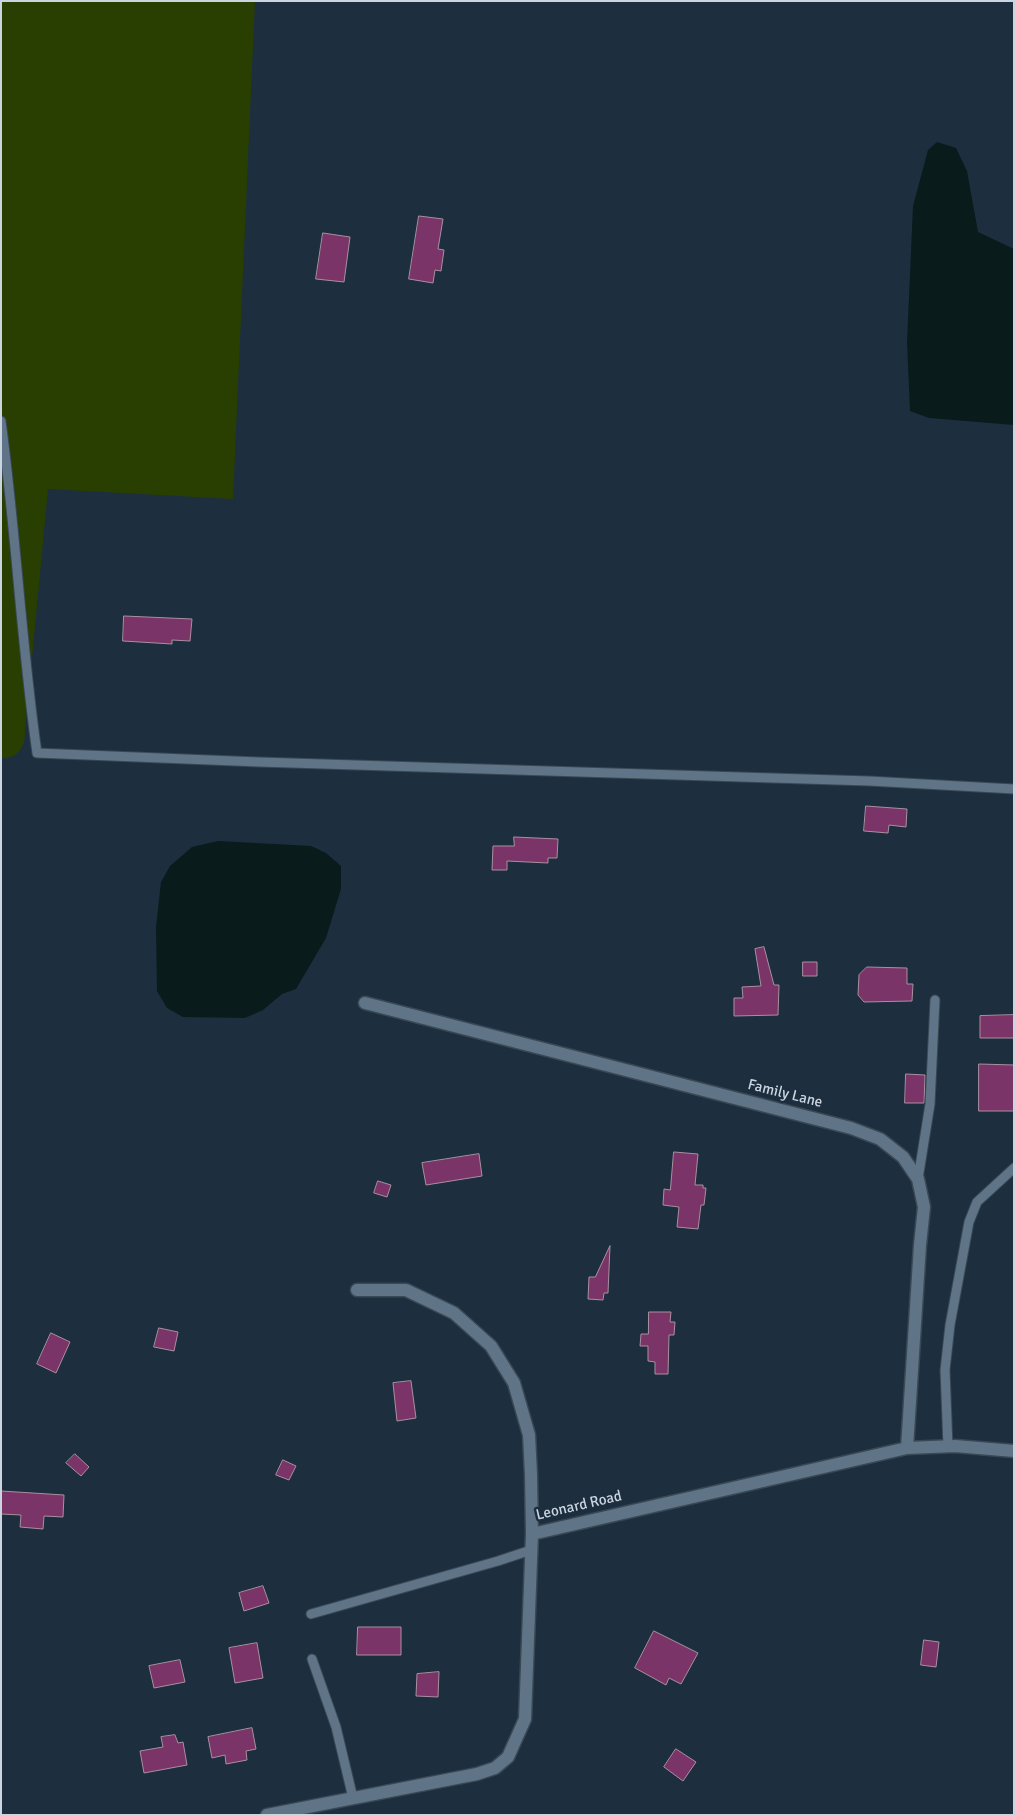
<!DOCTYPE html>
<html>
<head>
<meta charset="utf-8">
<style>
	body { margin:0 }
	#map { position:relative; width:1015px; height:1816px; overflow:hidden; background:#1d2e3f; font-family:Signika,sans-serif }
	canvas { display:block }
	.frame { position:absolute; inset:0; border:2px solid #cad5df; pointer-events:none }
</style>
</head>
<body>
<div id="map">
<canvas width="1015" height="1816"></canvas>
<div class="frame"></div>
</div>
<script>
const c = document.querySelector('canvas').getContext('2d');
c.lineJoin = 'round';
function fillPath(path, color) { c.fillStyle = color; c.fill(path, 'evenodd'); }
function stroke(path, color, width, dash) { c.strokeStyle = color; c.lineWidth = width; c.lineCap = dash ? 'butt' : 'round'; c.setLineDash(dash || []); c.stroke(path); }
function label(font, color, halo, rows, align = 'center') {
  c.font = font + ' Signika,sans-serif'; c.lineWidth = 5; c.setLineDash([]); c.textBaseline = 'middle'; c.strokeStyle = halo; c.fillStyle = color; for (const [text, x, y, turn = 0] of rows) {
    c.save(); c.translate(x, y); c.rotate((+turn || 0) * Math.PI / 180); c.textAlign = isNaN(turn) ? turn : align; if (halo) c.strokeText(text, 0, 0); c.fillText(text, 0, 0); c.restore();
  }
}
const green = new Path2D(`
	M1 1H255L233 499 48 489 24 743C19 754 13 759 1 758Z`);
const water = new Path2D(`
	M937 142 956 148 967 171 978 232 1014 249V425L929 418 910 411 907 343 913 206 928 150Z
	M218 841 311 846 326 853 341 866V889L326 938 296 989 282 994 263 1010 245 1018 183 1017 167 1008 157 991 156 927 161 882 170 866 192 847Z`);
const building = new Path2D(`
	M419 216 443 219 438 249 444 250 441 271 435 270 433 283 409 279Z
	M323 233 350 237 344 282 316 279Z
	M124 616 192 619 190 641 172 640V644L123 641Z
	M866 806 907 809 906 827 889 825 888 833 864 831Z
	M514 837 558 839 557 858H548V863L507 861V870H492L493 846H514Z
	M764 947 774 985H779L778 1015 734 1016V998H743L742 987 761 986 755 949Z
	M803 962H817V976H803Z
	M867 967 907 968V984H913L912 1001 864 1002 858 995 859 975Z
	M1014 1015V1038H980V1016Z
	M979 1064 1014 1065V1111H979Z
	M906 1074 925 1075 924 1103H905Z
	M674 1152 698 1154 695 1185H703V1188H706L704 1205H701L698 1229 677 1227 679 1207 663 1205 664 1189 670 1190Z
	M479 1154 482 1176 426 1185 422 1163Z
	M378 1181 391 1185 387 1197 374 1193Z
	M610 1246 608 1293H604L603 1300 588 1299 589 1277H595Z
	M649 1312H671L670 1322H675L674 1335H669L668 1374H655V1362L648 1361V1346H640L641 1334H648Z
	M159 1328 178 1332 174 1351 154 1347Z
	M51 1333 70 1342 56 1373 37 1364Z
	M411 1381 416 1418 397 1421 393 1383Z
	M75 1454 89 1467 81 1476 66 1463Z
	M283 1460 296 1466 289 1480 276 1475Z
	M1 1491 64 1495 63 1517 44 1516 43 1529 20 1527 21 1515 1 1514Z
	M263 1586 269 1603 244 1611 239 1593Z
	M358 1627H401V1655H357Z
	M654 1631 698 1653 681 1684 669 1678 666 1685 635 1668Z
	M924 1640 939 1642 936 1667 921 1665Z
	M257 1643 263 1678 235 1683 229 1648Z
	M180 1660 185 1682 154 1688 149 1666Z
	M439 1672 438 1697 416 1696 417 1674Z
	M252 1728 256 1749 246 1751 247 1760 226 1764 225 1755 212 1758 208 1737Z
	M175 1735 178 1743 183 1742 187 1765 144 1773 140 1751 163 1747 161 1737Z
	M676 1749 696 1762 683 1781 664 1767Z`);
const lane = new Path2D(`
	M1 421C16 531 21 642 37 753L259 762 869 781 1014 789
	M918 1179 930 1104 935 1000
	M948 1447 945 1370 950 1325 969 1222 977 1202 1014 1168
	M311 1614 498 1561 531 1550
	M312 1659 336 1727 353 1798`);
const street = new Path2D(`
	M365 1003 851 1128 880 1139 903 1157 918 1179 924 1207 920 1245 907 1448
	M532 1534 907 1448 955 1446 1014 1451
	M267 1815 477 1774 495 1768 508 1757 525 1719 532 1534 531 1475 529 1435 514 1383 491 1346 454 1313 406 1290H357`);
const streetNames = [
	["Family Lane",785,1094,14],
	["Leonard Road",579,1506,-13]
];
fillPath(green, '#283f01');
fillPath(water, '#0a1b1c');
fillPath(building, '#7b3468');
stroke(building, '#a990a0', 1);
stroke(lane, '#394855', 11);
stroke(street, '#394855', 15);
stroke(lane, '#607487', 9);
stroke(street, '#607487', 12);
label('15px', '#cad5df', '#1d2e3f', streetNames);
</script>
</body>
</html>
